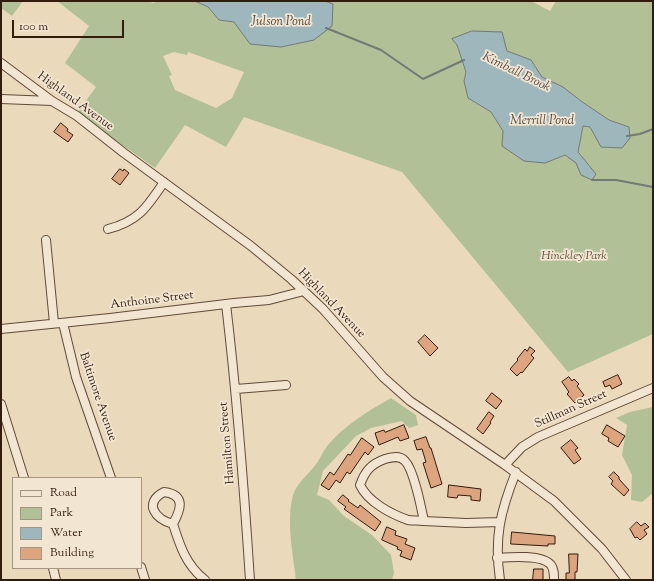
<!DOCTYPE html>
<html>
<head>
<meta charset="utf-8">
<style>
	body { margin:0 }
	#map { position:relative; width:654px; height:581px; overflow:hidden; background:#ebd9bb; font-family:"Sorts Mill Goudy",serif }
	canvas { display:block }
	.frame { position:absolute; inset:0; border:2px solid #331b0d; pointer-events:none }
	.legend { position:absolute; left:12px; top:477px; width:130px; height:92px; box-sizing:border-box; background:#f2e6d3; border:1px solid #a69584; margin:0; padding:5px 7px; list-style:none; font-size:12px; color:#331b0d }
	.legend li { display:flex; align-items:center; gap:8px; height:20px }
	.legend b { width:20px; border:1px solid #a69584 }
	.scale { position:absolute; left:12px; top:20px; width:112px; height:18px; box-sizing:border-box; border:2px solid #331b0d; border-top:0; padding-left:5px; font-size:12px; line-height:14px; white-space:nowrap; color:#331b0d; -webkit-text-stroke:3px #f2e6d3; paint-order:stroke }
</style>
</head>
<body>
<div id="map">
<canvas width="654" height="581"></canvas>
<div class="frame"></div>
<ul class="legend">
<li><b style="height:5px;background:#f2e6d3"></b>Road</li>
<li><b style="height:11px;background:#b1c096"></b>Park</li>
<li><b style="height:11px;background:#9eb7bc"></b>Water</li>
<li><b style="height:11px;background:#dca47f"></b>Building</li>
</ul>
<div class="scale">100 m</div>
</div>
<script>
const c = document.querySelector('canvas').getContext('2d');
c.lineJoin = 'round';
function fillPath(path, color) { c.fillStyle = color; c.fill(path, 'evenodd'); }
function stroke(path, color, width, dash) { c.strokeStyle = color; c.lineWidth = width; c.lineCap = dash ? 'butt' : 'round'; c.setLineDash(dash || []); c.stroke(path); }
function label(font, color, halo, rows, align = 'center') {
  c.font = font + ' "Sorts Mill Goudy",serif'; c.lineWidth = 3.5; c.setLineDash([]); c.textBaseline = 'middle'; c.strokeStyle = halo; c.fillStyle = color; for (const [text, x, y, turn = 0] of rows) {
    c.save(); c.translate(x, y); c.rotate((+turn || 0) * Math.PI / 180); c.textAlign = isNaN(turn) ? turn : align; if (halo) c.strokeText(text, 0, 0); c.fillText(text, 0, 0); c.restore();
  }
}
const green = new Path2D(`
	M1 1H23L12 16 1 8Z
	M57 1H148L153 3 158 1H195L208 7 219 20 234 22 250 44 333 4 325 1H531L550 11 556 1H649L653 3V334L568 372 402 172 244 117 226 147 185 125 155 168 77 113 96 87 65 63 89 26ZM453 39 507 51 531 60 542 77 563 87 581 101 609 120 629 127 583 126 578 152 583 158 565 155 545 163 503 131 491 112 468 98 464 81 466 72 457 45ZM174 52 187 55 188 52 244 72 232 98 216 108 175 90 169 76 172 75 163 56Z
	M391 398 416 415 418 425 409 428 402 421 371 428 356 436 323 471 317 495 329 500 344 516 372 535 391 555 394 573 392 580H296C293 553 286 522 293 495 296 485 306 476 313 468 319 462 322 452 328 445 345 425 368 411 391 398Z
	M653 407V493L642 502 631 500 632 475 622 455 627 425 616 418 630 412Z`);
const water = new Path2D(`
	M195 1H325L333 4 332 26 314 40 281 47 250 44 234 22 219 20 208 7Z
	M472 31 502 32 507 51 531 60 542 77 563 87 581 101 609 120 629 127 630 138 622 148 601 147 590 127 583 126 578 152 596 174 592 180 581 175 576 163 565 155 545 163 524 161 502 146 503 131 491 112 468 98 464 81 466 72 457 45 452 39Z`);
const stream = new Path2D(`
	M326 28 381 50 423 79 464 60
	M627 136 640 134 653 129
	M592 180H616L653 187`);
const building = new Path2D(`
	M61 123 68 129 67 131 73 135 68 142 54 132Z
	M120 169 123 171 124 169 129 173 120 185 112 179Z
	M425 335 438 348 430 356 418 342Z
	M530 347 535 351 531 355 534 358 522 373 521 372 517 376 510 369 518 360 517 359 525 349 527 351Z
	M618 375 622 384 612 389 610 385 605 387 603 382Z
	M569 377 572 381 574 379 579 384 577 386 584 395 575 403 567 394 569 392 562 382Z
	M492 393 502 401 496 409 486 401Z
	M489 412 494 416 490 422 491 423 483 434 477 429Z
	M404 425 409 438 400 441 398 437 379 445 375 433 384 430 385 432Z
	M607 425 625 436 618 447 608 441 609 438 602 434Z
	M426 437 430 448H431L442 484 431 488 423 463 426 462 422 449 417 450 414 441Z
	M362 438 374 447 368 455 365 452 350 474 347 472 340 483 336 480 329 490 321 485 330 472 334 475 348 454 350 455Z
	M571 440 578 448 575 450 581 459 574 464 561 448Z
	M614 472 619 477V479L629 490 624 496 611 484 613 481 609 477Z
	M449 485 481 489 480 501 471 500V496L458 495 457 498 448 497Z
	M343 495 349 500 348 501 358 508 360 505 381 522 375 531 344 509 346 507 338 501Z
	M637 522 641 526 645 523 649 527 644 530 647 534 640 540 637 537 635 538 630 529Z
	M387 527 396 531 395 535 407 539 405 544 415 548 411 560 400 556 402 551 397 549 398 547 382 540Z
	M512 532 555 536V544H548V546L511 544Z
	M569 554H578L577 572H575V580H566V573H569Z
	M534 569H543V580H533Z`);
const minor = new Path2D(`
	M1 63 52 101 77 116 124 153 251 246 291 279 323 309 383 377 410 401 505 465 554 501 602 549 626 580
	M1 99 52 101
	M108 229C139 221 147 207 164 182
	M46 240 54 323
	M226 304C237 396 244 488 250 580
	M63 323 76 377 111 478
	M1 329 110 318 234 303 269 300 304 291
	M236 389 286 385
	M1 404 24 478
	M505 465 522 447 538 437 653 388
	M164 492C186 495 181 509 173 524 155 519 143 503 164 492Z
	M424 521C419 520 413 521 408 520 391 514 368 502 360 485 365 471 371 464 385 459 392 457 400 455 405 461 414 470 421 507 424 521L466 523 500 522
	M173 524C180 546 186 565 205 580
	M497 558C510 557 542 554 551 565 554 569 554 574 554 580
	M141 567 145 580
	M53 568 56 580
	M500 580C494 538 500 512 516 472`);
const streetNames = [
	["Highland Avenue",75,102,36],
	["Anthoine Street",152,301,-7],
	["Highland Avenue",331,304,46],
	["Baltimore Avenue",97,397,71],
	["Stillman Street",571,410,-24],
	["Hamilton Street",228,443,-95]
];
const parkNames = [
	["Hinckley Park",574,257]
];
const waterNames = [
	["Julson Pond",281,23],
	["Kimball Brook",516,73,26],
	["Merrill Pond",542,122]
];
fillPath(green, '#b1c096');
fillPath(water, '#9eb7bc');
stroke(water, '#737976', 1);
stroke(stream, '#737976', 2);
fillPath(building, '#dca47f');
stroke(building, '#331b0d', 1);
stroke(minor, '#614a38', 10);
stroke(minor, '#f2e6d3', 8);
label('12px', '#331b0d', '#f2e6d3', streetNames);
label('italic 12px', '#594d36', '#f2e6d3', parkNames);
label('italic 13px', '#534a42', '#f2e6d3', waterNames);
</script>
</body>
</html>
